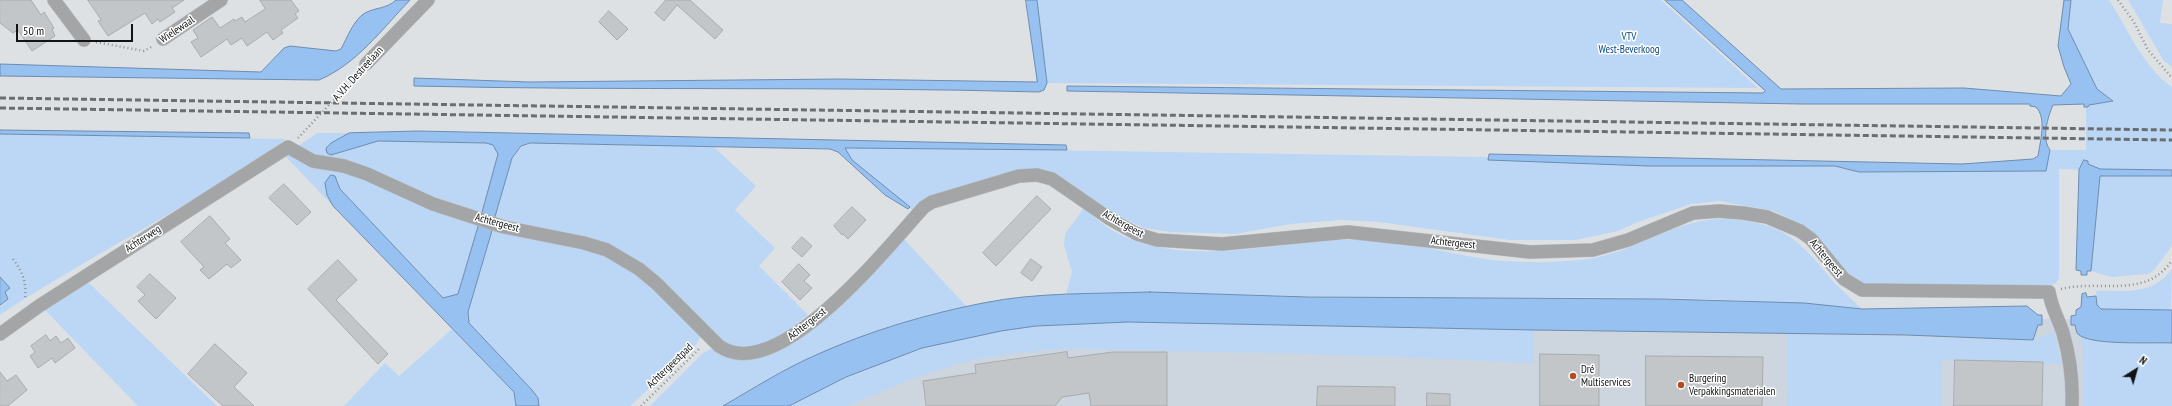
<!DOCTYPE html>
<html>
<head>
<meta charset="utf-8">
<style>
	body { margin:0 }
	#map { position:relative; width:2172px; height:406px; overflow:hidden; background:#dee1e4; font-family:"PT Sans Narrow",sans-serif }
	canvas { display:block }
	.north { position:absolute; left:2116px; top:350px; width:40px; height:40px; -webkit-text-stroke:3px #fff; paint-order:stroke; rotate:37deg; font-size:11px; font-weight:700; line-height:16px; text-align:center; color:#111213 }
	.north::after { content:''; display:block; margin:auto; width:14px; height:18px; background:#111213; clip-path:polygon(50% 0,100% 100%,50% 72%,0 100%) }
	.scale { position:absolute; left:16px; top:24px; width:117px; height:18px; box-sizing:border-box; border:2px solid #111213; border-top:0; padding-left:5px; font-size:12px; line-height:14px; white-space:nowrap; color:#111213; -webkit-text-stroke:3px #fff; paint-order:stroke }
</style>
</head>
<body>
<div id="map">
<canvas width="2172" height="406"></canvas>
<div class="north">N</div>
<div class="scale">50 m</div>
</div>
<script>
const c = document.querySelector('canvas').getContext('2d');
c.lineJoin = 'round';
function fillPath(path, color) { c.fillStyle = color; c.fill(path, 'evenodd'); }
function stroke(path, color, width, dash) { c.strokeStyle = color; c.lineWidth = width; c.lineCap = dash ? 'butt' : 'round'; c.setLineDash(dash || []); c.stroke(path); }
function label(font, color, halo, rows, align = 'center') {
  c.font = font + ' "PT Sans Narrow",sans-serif'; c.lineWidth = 3; c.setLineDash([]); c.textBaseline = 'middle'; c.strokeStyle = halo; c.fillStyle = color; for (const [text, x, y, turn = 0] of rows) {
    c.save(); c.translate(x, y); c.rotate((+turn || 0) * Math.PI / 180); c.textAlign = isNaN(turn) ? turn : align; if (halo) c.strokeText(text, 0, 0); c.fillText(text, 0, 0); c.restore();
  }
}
const built = new Path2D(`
	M1021 313 2020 318 2172 322V406H763Z`);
const green = new Path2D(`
	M1037 0H1661L1758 88 1047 83Z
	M2071 0H2109C2128 29 2143 67 2172 87V246L2154 270 2148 274 2111 277 2091 271 2100 176 2088 164V161L2079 170 2059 169V278L2056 283 2050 286 2022 288 1872 287 1856 281 1849 274 1803 226 1774 211 1719 201 1691 204 1635 223 1618 231 1576 240H1510L1379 222 1341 220 1290 224 1236 234 1170 232 1143 228 1115 214 1067 181 1051 173 913 211 852 160 844 150 847 147 1486 157 1652 163 1835 166 1859 172 2046 171 2050 150H2086V107L2088 105 2113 100 2097 89 2068 29Z
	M2128 0H2163L2160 23 2172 24V67L2164 61Z
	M317 133H349L328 145 326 148 331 155 378 141 487 143 493 145 498 154 481 216 328 161 297 147Z
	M0 134 286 139C195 205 93 253 0 315V305L8 299 0 277Z
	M530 143 714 147 756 186 735 210 775 248 759 266 808 315 776 340 764 345 729 348 640 265 494 220 512 158 522 146Z
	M288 154 344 169 479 223 458 294 443 298 340 189 338 180 327 195 333 206 286 157Z
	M1084 208C1092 215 1101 223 1110 229 1188 275 1289 235 1373 240 1413 242 1453 255 1492 260 1524 263 1557 263 1588 259 1632 253 1671 222 1716 219 1731 218 1747 221 1761 224 1794 232 1811 255 1832 280 1841 290 1852 299 1862 309 1713 294 1563 298 1414 298 1298 297 1182 291 1066 294L1072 272 1064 245 1065 234Z
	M493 227 591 249 630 267 699 332 700 338 695 346 630 406H539L538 398 532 390 469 323 468 312Z
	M903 238 967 307 932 314 816 355 776 375 723 406H650L703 353 711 349C720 352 727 358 736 359 795 365 865 277 903 238Z
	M2172 269 2171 310 2101 309 2097 305 2096 291C2126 290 2152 296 2172 269Z
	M88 282 217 406H138L44 309Z
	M1128 322 1534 330V363L1317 354 1067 349 1023 352 972 360 938 370 899 384 848 406H789C864 363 950 334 1037 326 1067 324 1098 323 1128 322Z
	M452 329 514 392 516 406H344L385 363 399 376Z
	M2054 332 2062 364 1942 360V406H1787L1788 333 2033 340Z
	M2080 335 2095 341 2172 343V406H2084L2083 347Z`);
const water = new Path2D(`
	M396 0H410C382 29 357 64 319 80L0 76V64L261 72 284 48 290 46 336 51 341 49C347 38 354 19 365 13 376 7 387 9 396 0Z
	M1026 0H1037L1047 83 1044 90 1039 92C831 86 622 91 414 86V78L529 82 839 79 1037 82Z
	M1665 0H1682L1781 89 1964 88 2061 96 2071 84 2064 67 2058 46 2064 0H2071L2068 29 2097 89 2113 101 2089 105 2088 107H2084V104L2053 105C2048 117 2041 138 2050 150L2046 171 1859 172 1835 166H1649L1488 160 1489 154 1962 164 2033 159 2038 156C2040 142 2047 118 2036 107L2030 106V104H1801L1067 91V86L1763 93 1765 91Z
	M0 130 249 133 250 138 0 134Z
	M418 131 1066 145 1067 150 845 148 852 160 910 207 908 209 885 195 838 152 830 149 530 143 521 146 512 158 494 220 481 216 498 154 493 145 486 143 378 141 331 155 327 153 326 148 331 143 349 133Z
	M2084 160 2088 161V164L2100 169 2172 170V176H2100L2091 271H2087V275H2081V271L2076 270 2079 170Z
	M331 175 335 176 340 189 443 298 458 294 479 223 493 227 468 312 469 323 532 390 538 398 539 406H516L514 392 333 206 327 195 325 183Z
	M0 277 10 288 5 292 8 299 0 305Z
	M1150 292 1308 297 1662 299 1804 303 1862 309 2027 306 2038 315H2042V325H2038L2033 340 1906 335 1534 330 1128 322 1083 324 1036 326 1001 331 922 348 846 377 789 406H723C754 388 784 369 816 355 869 331 927 314 983 303 1037 292 1095 294 1150 292Z
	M2086 293 2087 297 2096 296 2097 305 2101 309 2172 310V343C2153 342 2090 346 2078 334 2076 332 2076 328 2075 325H2071V316L2076 315V310L2081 307 2082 294Z`);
const building = new Path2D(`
	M0 0H31L41 15 44 12 54 28 52 29 55 36 32 51 18 30 13 33 0 23Z
	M88 0H184L172 8 175 12 160 22 158 19 152 24 145 13 108 36 98 21 101 20Z
	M260 0H291L299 11 295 14 298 18 281 30 283 33 273 40 267 32 247 46 242 38 231 45 227 39 201 57 191 42 198 38 193 30 212 17 220 28 234 19 235 21 242 17 245 22 265 9Z
	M666 0H690L723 30 715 39 677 5 664 21 655 13Z
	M609 11 628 29 617 40 599 22Z
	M284 184 311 212 297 225 269 198Z
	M1037 196 1051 209 996 266 983 253Z
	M852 207 866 220 848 239 843 234 842 235 834 226Z
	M210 216 230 239 225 243 241 260 231 268 227 264 209 279 200 270 204 267 181 242Z
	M802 237 812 246 802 257 792 248Z
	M1031 259 1042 267 1032 281 1021 273Z
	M338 260 357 280 336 300 388 354 378 364 308 289Z
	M799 264 810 275 804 281 812 288 800 300 782 282Z
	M150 274 176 298 156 319 138 301 145 295 137 287Z
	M46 335 50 341 56 336 61 343 68 338 75 348 55 363 52 358 38 368 30 356 35 352 31 346Z
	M215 344 247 373 234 387 254 406H223L188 374Z
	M1067 352 1068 358 1113 352H1167V406H1091L1089 393 1062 397 1055 406H926L923 381 976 373 975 365Z
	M1540 354 1599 355V406H1540Z
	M1646 356 1763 357 1762 406H1646Z
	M1955 360 2043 362 2042 406H1954Z
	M0 372 7 381 16 375 27 390 8 406H0Z
	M1318 386 1395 387V406H1317Z
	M1427 393 1450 394V406H1427Z`);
const path = new Path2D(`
	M2118 0 2134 22 2148 50 2172 78
	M96 42 144 51 153 46
	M298 138 358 74
	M13 259C22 271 27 283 25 298
	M2061 289C2101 279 2146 300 2172 260
	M641 406 700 348`);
const minor = new Path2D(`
	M54 0 84 40
	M163 39 221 0
	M366 64 428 0
	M0 334 39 306 288 147 313 161 344 166 367 174 433 204 504 227 584 243 607 250 639 269 656 283 719 346C778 387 888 246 924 207L932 202 1019 176 1037 175 1052 179 1110 219 1137 234 1157 240 1222 244 1348 232 1530 252 1593 250 1628 240 1693 213 1719 211 1743 213 1767 217 1800 231 1811 239 1844 279 1862 290 2049 292C2052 310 2058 317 2063 333 2070 357 2073 380 2072 406`);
const rail = new Path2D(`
	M0 98 2172 130
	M0 108 2172 140`);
const markers = [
	[1573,376,4,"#b24c21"],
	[1681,385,4,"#b24c21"]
];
const streetNames = [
	["Wielewaal",177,30,-34],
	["A.V.H. Destreelaan",358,74,-48],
	["Achtergeest",497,223,15],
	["Achtergeest",1123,224,29],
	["Achterweg",143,239,-33],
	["Achtergeest",1453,243,6],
	["Achtergeest",1826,258,50],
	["Achtergeest",807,324,-38],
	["Achtergeestpad",670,366,-44]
];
const parkNames = [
	["VTV",1629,37],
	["West-Beverkoog",1629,50]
];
const poiNames = [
	["Dré",1581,370],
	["Multiservices",1581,383],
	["Burgering",1689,379],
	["Verpakkingsmaterialen",1689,392]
];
fillPath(built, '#cdd5de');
fillPath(green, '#bbd7f5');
fillPath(water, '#96c1f1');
stroke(water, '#6e8cae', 1);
fillPath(building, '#c3c6c8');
stroke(building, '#a9acaf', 1);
stroke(minor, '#b9bcbe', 14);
stroke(path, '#8e9092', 2.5, [1, 3]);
stroke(minor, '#a4a5a6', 13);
stroke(rail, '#6b6d6f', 3, [6, 3]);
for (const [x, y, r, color] of markers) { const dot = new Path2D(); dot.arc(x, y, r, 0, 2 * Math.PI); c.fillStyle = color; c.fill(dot); stroke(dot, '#fff', 1.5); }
label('11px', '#111213', '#fff', streetNames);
label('11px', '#064881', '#fff', parkNames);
label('11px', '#111213', '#fff', poiNames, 'left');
</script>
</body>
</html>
